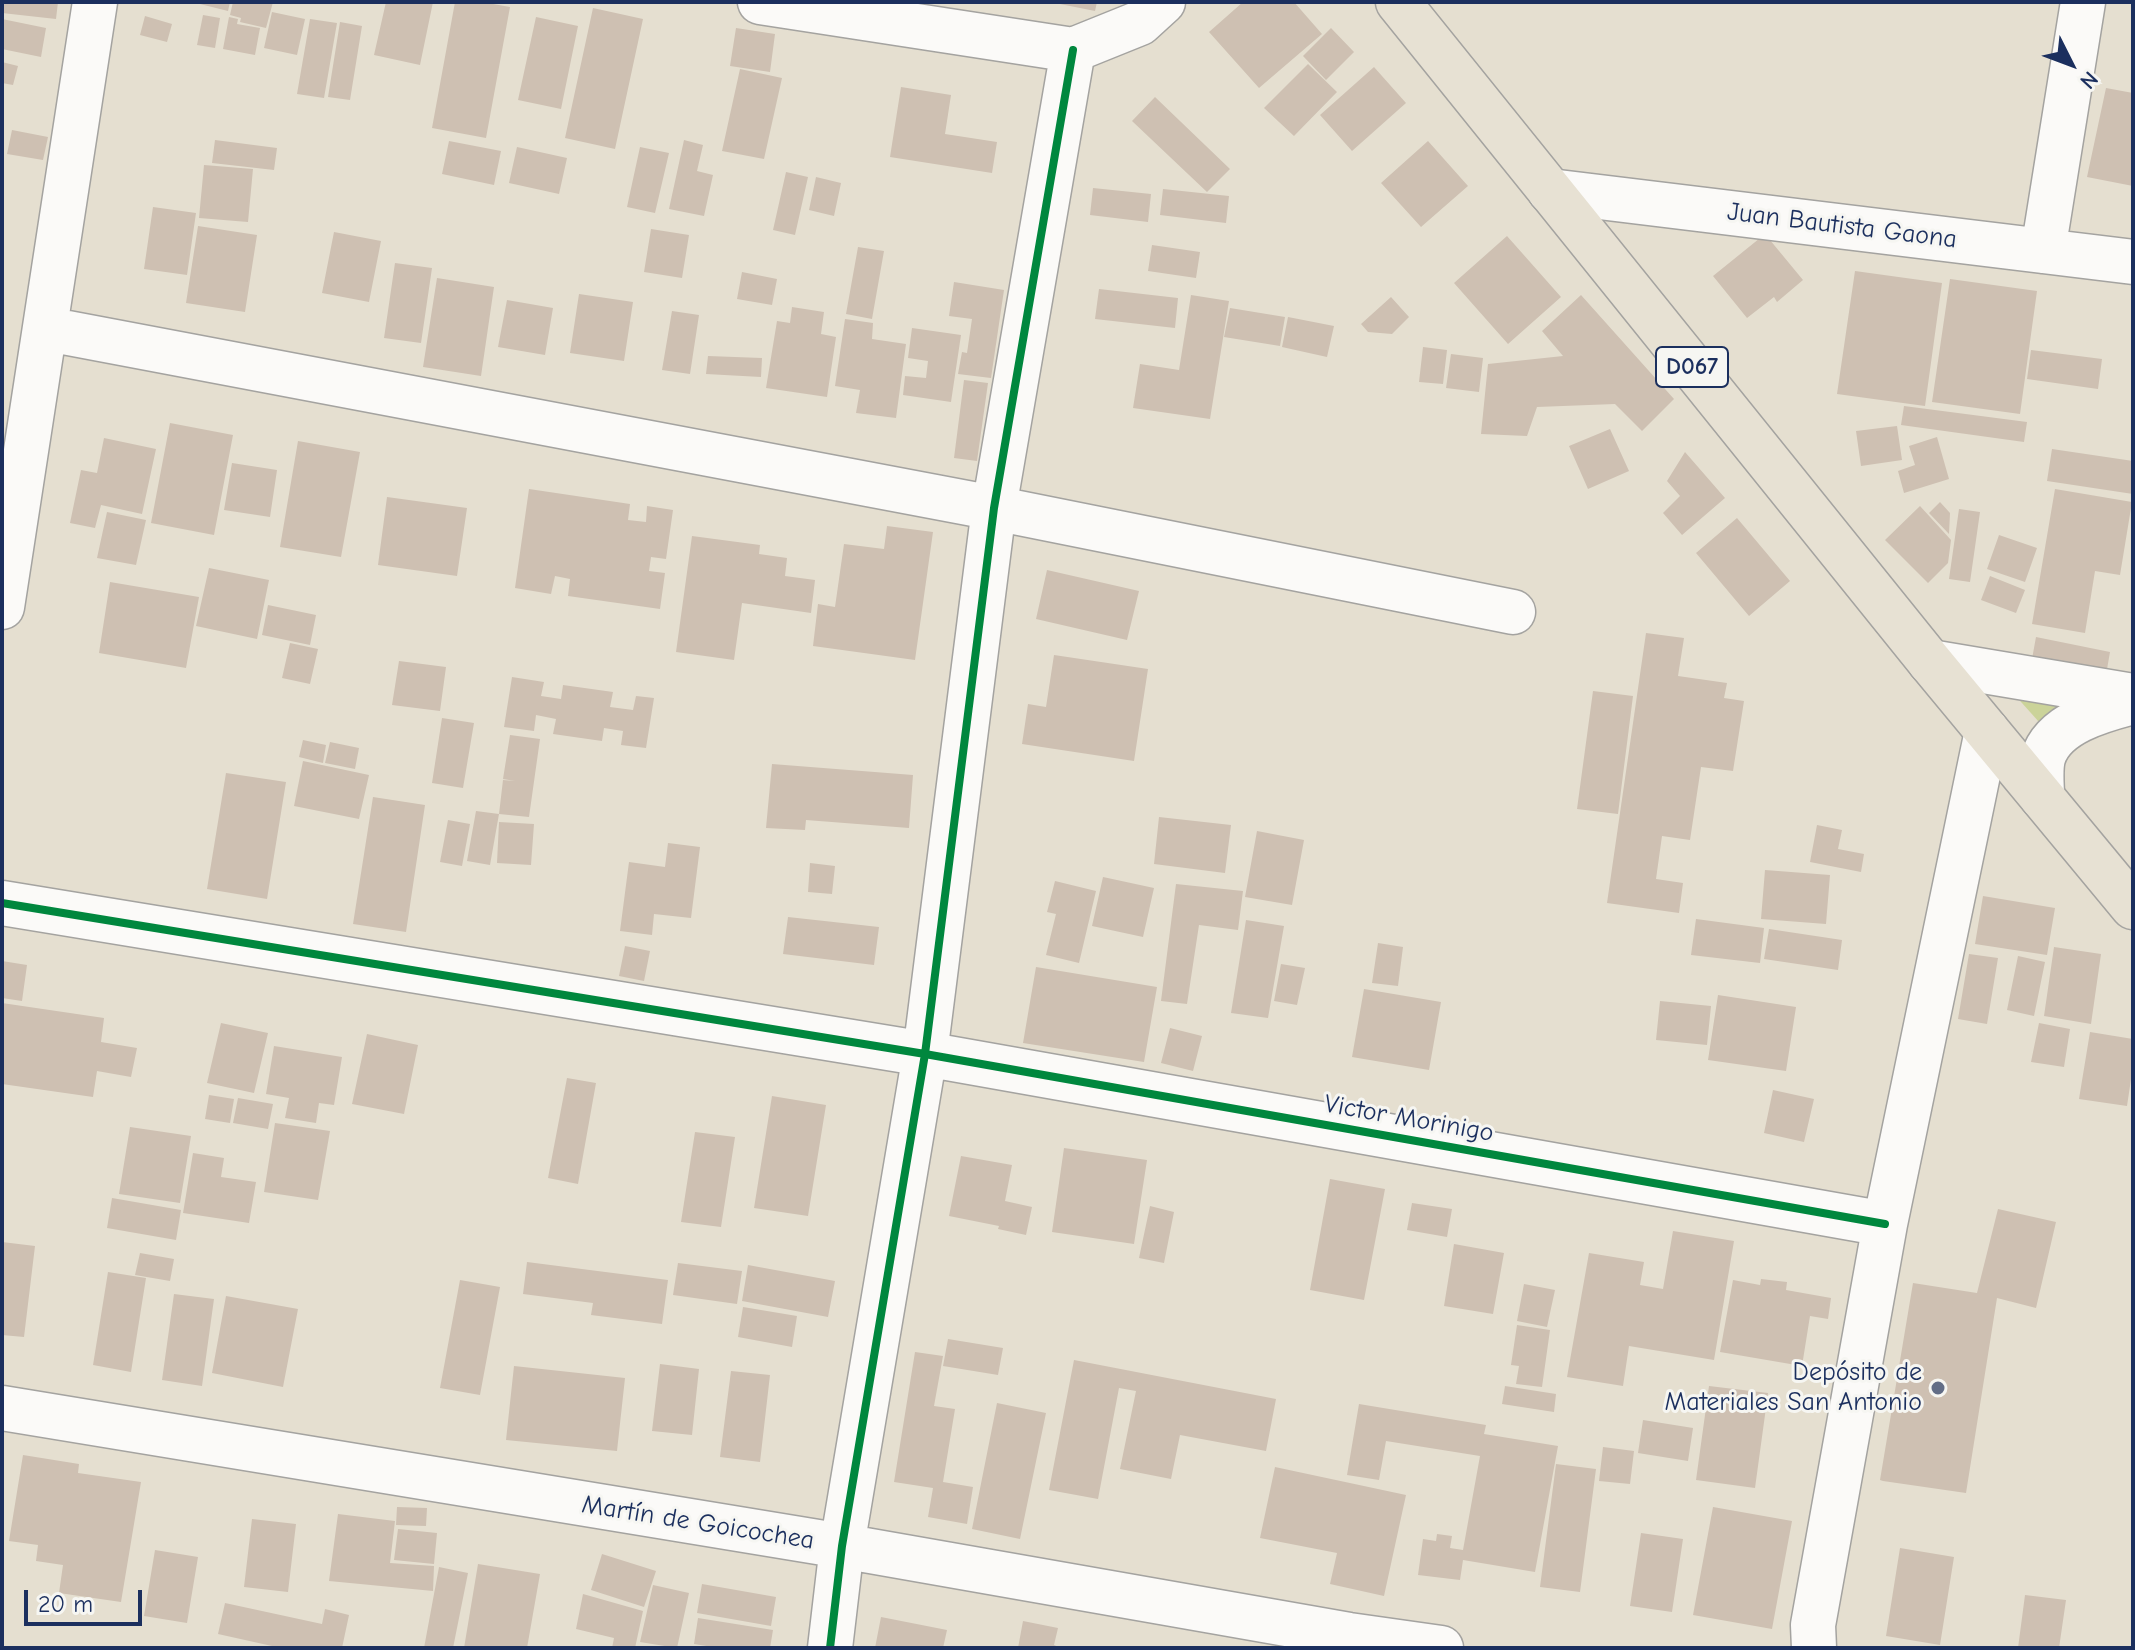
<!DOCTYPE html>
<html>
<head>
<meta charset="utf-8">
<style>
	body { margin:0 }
	#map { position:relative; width:2135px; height:1650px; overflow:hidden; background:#e5dfd0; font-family:"Comic Neue",sans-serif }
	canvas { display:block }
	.frame { position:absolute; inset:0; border:4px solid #1b2f5e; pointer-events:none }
	.north { position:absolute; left:2031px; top:24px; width:80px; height:80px; -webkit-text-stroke:6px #f6f6f2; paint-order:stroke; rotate:132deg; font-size:22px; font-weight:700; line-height:32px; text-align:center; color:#1b2f5e }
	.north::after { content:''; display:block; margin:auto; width:28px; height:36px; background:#1b2f5e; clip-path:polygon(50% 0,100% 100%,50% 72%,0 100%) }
	.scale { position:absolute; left:24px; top:1590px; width:118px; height:36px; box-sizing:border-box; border:4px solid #1b2f5e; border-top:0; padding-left:10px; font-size:24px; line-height:28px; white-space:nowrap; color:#1b2f5e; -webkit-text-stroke:6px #f6f6f2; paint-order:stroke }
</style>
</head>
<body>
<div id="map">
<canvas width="2135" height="1650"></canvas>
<div class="frame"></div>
<div class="north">N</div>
<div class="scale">20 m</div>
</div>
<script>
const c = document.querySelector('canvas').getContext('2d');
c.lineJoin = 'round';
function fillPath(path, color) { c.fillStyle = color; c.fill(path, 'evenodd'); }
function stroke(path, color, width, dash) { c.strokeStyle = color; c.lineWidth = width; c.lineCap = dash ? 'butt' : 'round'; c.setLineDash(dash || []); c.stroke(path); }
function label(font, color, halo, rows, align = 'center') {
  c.font = font + ' "Comic Neue",sans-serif'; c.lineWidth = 6; c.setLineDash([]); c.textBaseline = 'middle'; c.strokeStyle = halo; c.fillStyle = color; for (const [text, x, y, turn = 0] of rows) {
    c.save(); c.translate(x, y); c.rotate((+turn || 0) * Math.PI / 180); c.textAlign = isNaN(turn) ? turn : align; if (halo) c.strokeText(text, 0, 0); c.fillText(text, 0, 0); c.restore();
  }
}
const green = new Path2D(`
	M2013 693 2071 704 2045 723 2039 722Z`);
const building = new Path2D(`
	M2 2H58L56 19 2 13Z
	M192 2H230L228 11Z
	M233 2H273L266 28 240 22 241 18 230 15Z
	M386 2H433L420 65 374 55Z
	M455 2H482L510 7 486 138 432 128Z
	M1050 2H1097L1095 11Z
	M1243 2H1294L1322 34 1259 88 1209 32Z
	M593 8 643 19 615 149 565 138Z
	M272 12 305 19 297 55 264 48Z
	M203 15 220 18 215 48 197 45Z
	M145 16 172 24 167 42 140 35Z
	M229 17 238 19 237 24 260 28 255 55 223 49Z
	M536 17 578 26 561 109 518 100Z
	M2 19 46 28 41 57 2 49Z
	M310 19 337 23 324 98 297 94Z
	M340 22 362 26 350 100 328 97Z
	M736 28 775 34 770 72 730 66Z
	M1331 28 1354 52 1326 80 1303 56Z
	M2 62 18 66 13 85 2 83Z
	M1308 64 1337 92 1294 136 1264 108Z
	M1374 67 1406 103 1352 151 1320 115Z
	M740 69 782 78 764 159 722 151Z
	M901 87 951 95 945 134 997 142 992 173 890 157Z
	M2106 88 2133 93V186L2087 177Z
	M1155 97 1230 169 1207 192 1132 121Z
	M12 130 48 137 43 160 7 154Z
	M215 140 277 148 274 170 212 163Z
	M684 140 703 145 697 171 713 175 704 216 669 209Z
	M449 141 501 151 494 185 442 174Z
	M1428 141 1468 186 1421 227 1381 183Z
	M517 147 567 158 559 194 509 183Z
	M640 147 669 153 655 213 627 207Z
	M204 165 253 169 248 222 199 218Z
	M786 172 808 177 795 235 773 230Z
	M816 177 841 183 834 216 809 210Z
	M1093 188 1151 194 1148 222 1090 215Z
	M1163 189 1229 196 1226 223 1160 215Z
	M153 207 196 213 187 275 144 269Z
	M198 226 257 235 245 312 186 303Z
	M651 229 689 235 682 278 644 272Z
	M334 232 381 241 369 302 322 293Z
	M1765 234 1803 280 1777 302 1774 297 1747 318 1713 276Z
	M1507 236 1561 297 1508 344 1454 283Z
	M1152 245 1200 252 1196 278 1148 271Z
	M858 247 884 251 872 319 846 314Z
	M395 263 432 268 421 343 384 338Z
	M1855 271 1942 283 1925 406 1837 394Z
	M742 272 777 279 772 305 737 299Z
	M437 278 494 287 481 376 423 367Z
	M1950 279 2037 291 2020 414 1932 402Z
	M954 282 1004 290 991 378 958 374 962 352 967 353 972 319 949 316Z
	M1099 289 1178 298 1175 328 1095 319Z
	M579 294 633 302 624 361 570 353Z
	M1191 295 1229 301 1210 419 1133 408 1140 364 1179 370Z
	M1581 295 1674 399 1642 431 1615 404 1537 407 1527 436 1481 434 1488 364 1563 356 1542 331Z
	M1391 297 1409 317 1392 334 1368 332 1361 324Z
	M507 300 553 308 545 355 498 347Z
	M792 307 824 312 821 334 836 337 827 397 766 388 777 321 790 323Z
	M1230 308 1285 317 1280 346 1224 337Z
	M672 311 699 315 690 374 662 370Z
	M1288 317 1334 326 1327 357 1282 347Z
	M845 319 873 323 872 339 906 344 896 418 856 413 860 390 835 386Z
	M912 328 961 335 951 402 903 395 905 376 926 378 928 361 908 358Z
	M1423 347 1447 350 1443 384 1419 382Z
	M2031 350 2102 359 2098 389 2027 379Z
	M1451 354 1483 358 1479 392 1446 388Z
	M708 356 762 358 761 377 706 374Z
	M964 380 988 383 977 461 954 458Z
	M1904 406 2027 422 2024 442 1901 425Z
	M170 423 233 435 214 535 151 523Z
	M1897 426 1902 460 1861 466 1856 431Z
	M1610 429 1629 471 1588 489 1569 446Z
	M1937 437 1949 479 1904 493 1898 471 1915 465 1909 446Z
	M104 438 156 449 142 514 101 505 95 528 70 523 81 470 97 473Z
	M298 441 360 452 341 557 280 547Z
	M2052 449 2133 461V494L2047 481Z
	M1685 452 1725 498 1682 535 1663 513 1680 496 1667 481Z
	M232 463 277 470 270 517 224 510Z
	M529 489 630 504 628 520 646 522 647 506 673 510 666 559 651 557 649 571 665 573 660 609 568 596 570 579 555 576 551 594 515 588Z
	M2055 489 2132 502 2120 575 2095 571 2085 633 2032 624Z
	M387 497 467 508 457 576 378 565Z
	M1940 502 1950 513 1949 534 1929 513Z
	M1920 506 1951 540 1948 563 1928 583 1885 540Z
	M1959 509 1980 512 1970 582 1949 579Z
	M107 512 146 520 136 565 97 558Z
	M1737 518 1790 581 1749 616 1696 553Z
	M887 526 933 532 915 660 813 646 818 604 835 607 844 544 884 549Z
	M1999 535 2037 548 2025 582 1987 569Z
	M692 536 760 545 759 554 787 558 785 576 815 580 811 613 742 603 734 660 676 652Z
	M209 568 269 580 257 639 196 626Z
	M1047 570 1139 591 1127 640 1036 619Z
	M1990 576 2025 590 2016 613 1981 600Z
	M110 582 199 597 186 668 99 653Z
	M268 605 316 615 310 645 262 635Z
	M1646 633 1684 638 1678 676 1727 683 1724 698 1744 701 1733 771 1701 767 1690 840 1662 836 1656 879 1683 883 1679 913 1607 903Z
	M2036 637 2110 652 2106 675 2032 659Z
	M290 643 318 649 310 684 282 678Z
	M1054 655 1148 669 1134 761 1022 744 1028 704 1046 707Z
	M399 661 446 667 440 711 392 705Z
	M512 677 544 682 541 696 561 699 563 685 613 692 610 707 633 710 636 696 654 698 646 748 621 745 623 731 604 728 602 741 553 734 556 719 536 715 534 731 504 727Z
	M1593 691 1633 696 1618 814 1577 809Z
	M442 718 474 723 463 788 432 783Z
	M510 735 540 739 529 817 499 814 503 780 515 781 503 779Z
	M303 740 326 745 323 763 299 757Z
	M330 742 359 748 355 769 325 763Z
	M303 761 369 775 359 819 294 806Z
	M772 764 913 775 909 828 806 820 805 830 766 828Z
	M226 773 286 782 267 899 207 889Z
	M373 797 425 805 406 932 353 924Z
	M476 811 499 814 490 865 467 861Z
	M1159 817 1231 825 1225 873 1154 864Z
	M448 820 470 824 462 866 440 862Z
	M499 822 534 824 531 865 497 863Z
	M1817 825 1842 830 1838 849 1864 854 1861 872 1810 862Z
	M1257 831 1304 840 1292 905 1245 897Z
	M668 843 700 847 691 918 654 914 652 935 620 931 629 862 665 867Z
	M810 863 835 866 832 894 808 892Z
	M1765 870 1830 875 1826 924 1761 919Z
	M1103 877 1154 888 1143 937 1092 926Z
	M1055 881 1096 891 1079 963 1046 955 1056 914 1047 912Z
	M1176 884 1243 891 1238 930 1199 925 1187 1004 1161 1001Z
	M1983 896 2055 908 2047 955 1975 944Z
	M788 917 879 927 874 965 783 954Z
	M1696 919 1764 928 1760 963 1691 955Z
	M1246 920 1284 926 1268 1018 1231 1013Z
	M1769 929 1842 940 1838 970 1764 959Z
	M1378 943 1403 947 1398 986 1372 983Z
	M625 946 650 951 644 981 619 976Z
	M2054 947 2101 954 2091 1024 2044 1016Z
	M1969 954 1998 958 1987 1024 1958 1019Z
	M2018 956 2045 962 2034 1016 2007 1010Z
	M2 961 27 965 22 1001 2 998Z
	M1281 964 1305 968 1297 1005 1274 1001Z
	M1036 967 1157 987 1144 1062 1023 1043Z
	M1364 989 1441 1002 1429 1070 1352 1057Z
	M1718 995 1796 1007 1786 1071 1708 1060Z
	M1660 1001 1711 1006 1707 1045 1656 1040Z
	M2 1003 104 1018 101 1042 137 1048 131 1077 97 1071 93 1097 2 1084Z
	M221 1023 268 1033 254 1093 207 1083Z
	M2039 1023 2070 1029 2064 1067 2031 1062Z
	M1170 1028 1202 1036 1193 1071 1161 1063Z
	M2090 1032 2133 1039V1066L2127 1106 2079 1099Z
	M367 1034 418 1045 404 1114 352 1104Z
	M274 1046 342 1057 334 1105 319 1103 316 1123 285 1118 289 1098 266 1094Z
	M567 1078 596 1083 578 1184 548 1178Z
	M1773 1090 1814 1099 1804 1142 1764 1133Z
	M209 1095 234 1099 230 1123 205 1119Z
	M772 1096 826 1105 808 1216 754 1208Z
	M238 1098 273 1104 268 1129 233 1123Z
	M275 1123 330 1131 318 1200 264 1192Z
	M130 1127 191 1136 180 1203 119 1194Z
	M695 1132 735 1137 721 1227 681 1222Z
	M1064 1148 1147 1160 1134 1244 1052 1232Z
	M193 1153 224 1158 221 1177 256 1182 249 1223 183 1213Z
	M961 1156 1012 1165 1005 1201 1032 1207 1026 1235 998 1229 999 1226 949 1216Z
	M1330 1179 1385 1189 1364 1300 1310 1290Z
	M112 1198 181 1210 176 1240 107 1228Z
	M1412 1203 1452 1209 1447 1237 1407 1230Z
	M1150 1206 1174 1212 1164 1263 1139 1258Z
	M1998 1209 2056 1222 2036 1308 1997 1298 1966 1493 1883 1481 1880 1480 1913 1283 1977 1293Z
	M1673 1231 1734 1241 1714 1360 1629 1346 1623 1386 1567 1377 1589 1253 1644 1262 1640 1285 1663 1289Z
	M2 1242 35 1246 24 1337 2 1335Z
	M1454 1244 1504 1253 1493 1314 1444 1306Z
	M140 1253 174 1259 170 1281 135 1275Z
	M527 1262 668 1280 662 1324 591 1315 593 1303 523 1294Z
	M678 1263 742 1271 737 1304 673 1295Z
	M748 1265 835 1281 828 1317 742 1301Z
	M108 1272 146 1278 131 1372 93 1365Z
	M1761 1279 1787 1282 1786 1290 1831 1298 1828 1319 1810 1316 1802 1366 1720 1352 1733 1280 1760 1285Z
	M460 1280 500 1287 480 1395 440 1388Z
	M1524 1284 1555 1290 1547 1327 1517 1321Z
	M174 1294 214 1299 202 1386 162 1380Z
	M226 1296 298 1309 283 1387 212 1373Z
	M743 1307 797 1316 792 1347 738 1337Z
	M1517 1325 1550 1330 1542 1387 1516 1384 1519 1366 1511 1365Z
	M948 1339 1003 1348 998 1375 943 1366Z
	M915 1352 943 1356 934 1406 955 1409 943 1482 973 1487 967 1524 928 1517 933 1488 894 1482Z
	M1074 1360 1276 1399 1266 1451 1180 1435 1171 1479 1120 1469 1136 1391 1119 1388 1098 1499 1049 1490Z
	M660 1364 699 1369 692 1435 652 1431Z
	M514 1366 625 1378 617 1451 506 1440Z
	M731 1371 770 1375 760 1462 720 1457Z
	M1505 1386 1556 1394 1554 1412 1502 1404Z
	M1709 1386 1768 1393 1755 1488 1696 1480Z
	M997 1403 1046 1413 1020 1539 972 1529Z
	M1359 1404 1486 1425 1484 1434 1558 1446 1535 1572 1463 1560 1460 1580 1418 1575 1423 1539 1436 1541 1437 1534 1452 1536 1450 1548 1463 1550 1480 1456 1386 1441 1379 1480 1347 1475Z
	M1643 1420 1693 1428 1688 1461 1638 1453Z
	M1603 1447 1634 1451 1630 1484 1599 1481Z
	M23 1455 79 1464 78 1473 141 1482 121 1602 59 1593 63 1565 36 1561 38 1545 9 1541Z
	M1556 1464 1596 1469 1580 1592 1540 1587Z
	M1275 1467 1406 1495 1384 1596 1330 1584 1337 1553 1260 1538Z
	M397 1507 427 1508 426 1526 396 1525Z
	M1713 1507 1792 1521 1772 1629 1693 1615Z
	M338 1514 395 1521 390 1563 434 1566 433 1591 329 1581Z
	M252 1519 296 1524 288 1592 244 1587Z
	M398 1529 437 1533 434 1564 394 1560Z
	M1641 1533 1683 1539 1672 1612 1630 1606Z
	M1900 1548 1954 1557 1940 1645 1886 1636Z
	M155 1550 198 1557 187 1623 144 1616Z
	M602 1554 656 1571 644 1607 591 1590Z
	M478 1564 540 1574 527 1648H464Z
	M439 1567 468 1573 453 1648H424Z
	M702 1584 776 1597 771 1626 697 1613Z
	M653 1585 689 1593 677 1648 640 1642Z
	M583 1594 643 1611 635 1648H612L614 1638 576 1629Z
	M2025 1595 2066 1600 2059 1648H2018Z
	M225 1603 322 1624 325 1609 349 1615 342 1648H281L218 1634Z
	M881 1617 947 1630 943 1648H875Z
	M698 1618 773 1630 770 1648H719L694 1644Z
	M1023 1621 1058 1628 1054 1645 1061 1648H1018Z`);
const minor = new Path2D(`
	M760 2 1073 50 1140 23 1163 2
	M1550 191 2133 262
	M2043 251 2083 2
	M47 329 994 508 1513 612
	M2 607 95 2
	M1930 662 2133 696
	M2042 797C2042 785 2040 770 2043 758 2053 723 2102 710 2133 702
	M2 903 925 1054 1885 1224
	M2 1408 842 1546 1349 1635 1441 1648
	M830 1648 842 1546 925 1054 994 508 1073 50
	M1814 1648 1813 1625 1885 1224 1987 731`);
const primary = new Path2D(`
	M1398 2 1930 662 2133 907`);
const cycleway = new Path2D(`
	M2 903 925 1054 1885 1224
	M830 1648 842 1546 925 1054 994 508 1073 50`);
const markers = [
	[1938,1388,8,"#626d86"]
];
const shields = [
	[1692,367,72]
];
const shieldNames = [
	["D067",1692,367]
];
const streetNames = [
	["Juan Bautista Gaona",1842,226,7],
	["Victor Morinigo",1409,1119,10],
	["Martín de Goicochea",698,1523,9]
];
const poiNames = [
	["Depósito de",1922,1373],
	["Materiales San Antonio",1922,1403]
];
fillPath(green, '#cbd399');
fillPath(building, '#cec0b2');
stroke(minor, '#a4a3a0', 47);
stroke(primary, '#a4a3a0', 47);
stroke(minor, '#fbfaf8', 44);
stroke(primary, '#e7e1d3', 44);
stroke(cycleway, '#00873e', 8);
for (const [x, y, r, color] of markers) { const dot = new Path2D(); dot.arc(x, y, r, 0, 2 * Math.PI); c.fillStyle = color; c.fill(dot); stroke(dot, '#f6f6f2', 3); }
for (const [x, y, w] of shields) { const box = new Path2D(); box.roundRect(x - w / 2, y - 20, w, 40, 6); c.fillStyle = '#f6f6f2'; c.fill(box); stroke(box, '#1b2f5e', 2); }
label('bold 24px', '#1b2f5e', null, shieldNames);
label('26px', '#1b2f5e', '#f6f6f2', streetNames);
label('26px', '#1b2f5e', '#f6f6f2', poiNames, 'right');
</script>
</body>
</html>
